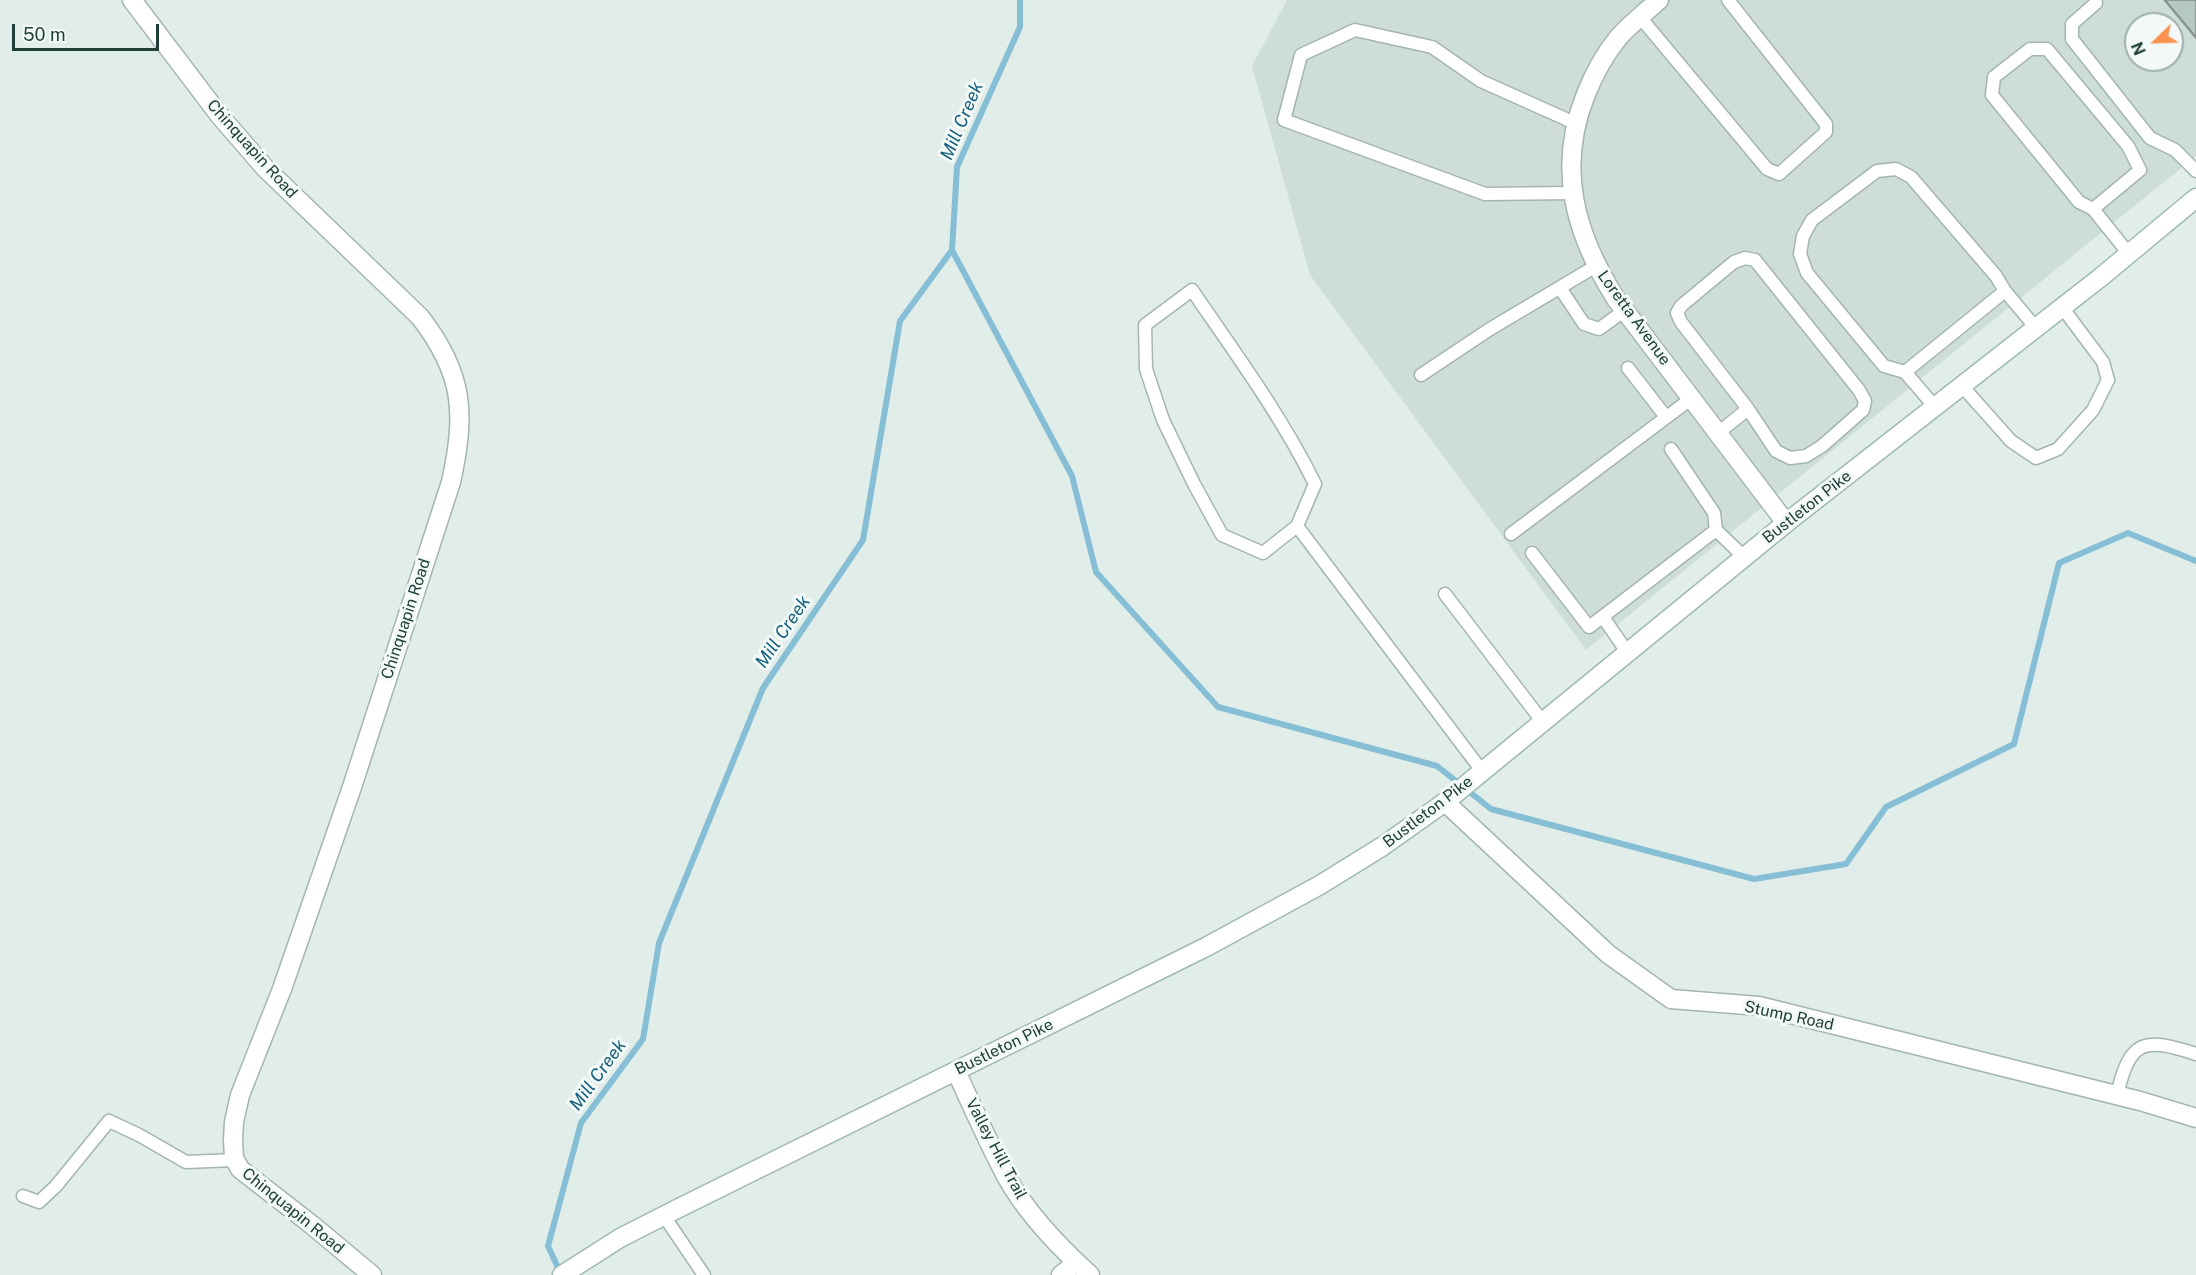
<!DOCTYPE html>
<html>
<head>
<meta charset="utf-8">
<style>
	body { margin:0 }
	#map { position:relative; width:2196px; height:1275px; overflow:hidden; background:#e1ede9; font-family:"Public Sans",sans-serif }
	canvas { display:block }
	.north { position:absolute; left:2124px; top:12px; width:60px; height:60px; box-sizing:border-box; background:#f2f9f6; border:2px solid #9eafab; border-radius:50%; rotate:247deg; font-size:16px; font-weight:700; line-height:24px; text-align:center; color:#203f3a }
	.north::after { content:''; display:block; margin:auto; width:21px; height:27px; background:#fb9251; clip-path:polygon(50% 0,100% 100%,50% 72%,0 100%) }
	.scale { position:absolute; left:12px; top:24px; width:147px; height:27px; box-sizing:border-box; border:3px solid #203f3a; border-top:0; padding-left:8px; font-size:18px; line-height:21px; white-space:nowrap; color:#203f3a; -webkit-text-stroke:4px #f2f9f6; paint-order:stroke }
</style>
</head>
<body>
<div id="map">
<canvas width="2196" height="1275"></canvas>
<div class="north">N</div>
<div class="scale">50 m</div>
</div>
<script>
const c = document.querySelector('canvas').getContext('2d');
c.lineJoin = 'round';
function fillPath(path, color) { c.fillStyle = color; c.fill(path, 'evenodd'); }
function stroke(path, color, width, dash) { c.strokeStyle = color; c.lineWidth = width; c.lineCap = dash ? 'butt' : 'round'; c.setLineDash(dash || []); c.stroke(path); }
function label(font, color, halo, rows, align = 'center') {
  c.font = font + ' "Public Sans",sans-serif'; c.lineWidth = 6; c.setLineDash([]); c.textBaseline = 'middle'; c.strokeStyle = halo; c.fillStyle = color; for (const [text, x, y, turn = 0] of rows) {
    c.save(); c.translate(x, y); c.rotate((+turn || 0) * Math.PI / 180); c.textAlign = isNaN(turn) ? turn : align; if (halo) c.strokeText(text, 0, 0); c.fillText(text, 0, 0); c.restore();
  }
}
const built = new Path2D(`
	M1287 0H2196V156L1586 650 1310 275 1252 66ZM2136 24H2172V60H2136Z`);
const stream = new Path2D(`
	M952 250 1072 476 1096 572 1218 707 1437 766 1491 809 1754 879 1846 864 1886 807 2014 744 2059 563 2128 533 2196 561
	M560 1272 548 1246 581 1123 643 1039 659 943 763 688 863 540 900 321 952 250 957 167 1020 27V0`);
const service = new Path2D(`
	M2096 3 2072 24V39L2150 138 2175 150 2196 171
	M1640 17 1767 169 1779 174 1826 132V124L1728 0
	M1573 193 1485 194 1284 120 1301 55 1355 30 1432 47 1481 81 1577 124
	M2093 209 2140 170 2128 146 2047 49H2030L1994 77 1992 95 2079 202 2093 209 2129 254
	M1560 288 1584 324 1599 329 1625 310
	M1628 368 1666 417
	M1905 372 1884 366 1807 273 1800 254 1803 236 1812 220 1877 171 1896 169 1911 177 1996 276 2005 291
	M1421 375 1490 329 1596 266
	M1962 386 2011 441 2036 458 2058 449 2093 410 2108 380 2103 362 2062 307
	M1935 407 1905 372 2005 291 2036 328
	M1718 433 1748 409 1776 451 1790 458 1806 456 1822 446 1863 410 1865 401 1859 390 1755 260 1745 258 1734 262 1681 306 1677 313 1681 322 1748 409
	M1671 449 1714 513 1716 530 1744 557
	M1297 526 1263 553 1222 535 1194 484 1163 420 1146 369 1145 325 1192 290C1235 353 1281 415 1315 484L1297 526 1482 771
	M1511 534 1692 398
	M1532 553 1589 627 1716 530
	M1445 594 1542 721
	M1603 617 1627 652
	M2117 1095C2130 1039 2144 1037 2196 1054
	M23 1196 39 1202 56 1186 109 1121 139 1135 186 1162 235 1160
	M664 1216 704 1275`);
const minor = new Path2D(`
	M132 0 220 116 265 168 420 317C464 374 466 413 451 482L352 787 282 989 240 1095 234 1122 233 1140 234 1158 240 1169 312 1225 372 1275
	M1659 0C1646 12 1630 24 1618 38 1605 54 1594 74 1586 94 1556 168 1575 234 1616 299L1786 523
	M1445 802 1608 954 1671 999 1759 1006 2140 1101 2196 1118
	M956 1071C972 1106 988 1142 1006 1176 1027 1214 1058 1246 1090 1275
	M1061 1275 1076 1263`);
const secondary = new Path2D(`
	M562 1275 620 1238 679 1208 1206 947 1320 885 1383 846 1445 802 1786 523 2101 277 2196 198`);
const wall = new Path2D(`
	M2163 0H2196V40Z`);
const building = new Path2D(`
	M2165 0H2196V37Z`);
const streetNames = [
	["Chinquapin Road",252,149,48],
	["Loretta Avenue",1634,318,54],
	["Bustleton Pike",1807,507,-38],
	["Chinquapin Road",406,619,-72],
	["Bustleton Pike",1428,812,-37],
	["Stump Road",1789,1016,12],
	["Bustleton Pike",1004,1047,-26],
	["Valley Hill Trail",996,1149,62],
	["Chinquapin Road",293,1211,39]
];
const waterNames = [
	["Mill Creek",962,121,-67],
	["Mill Creek",783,632,-56],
	["Mill Creek",598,1075,-54]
];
fillPath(built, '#cfddd8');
stroke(stream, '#85bed5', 6);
stroke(service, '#a3b5b1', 15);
stroke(minor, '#a3b5b1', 21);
stroke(secondary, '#9fb9b3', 21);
stroke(service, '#fff', 12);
stroke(minor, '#fff', 18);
stroke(secondary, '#fff', 18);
fillPath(wall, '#9daca7');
fillPath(building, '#b6c8c2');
stroke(building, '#7f8c88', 1.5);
label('16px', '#203f3a', '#f2f9f6', streetNames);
label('italic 18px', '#165f7e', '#f2f9f6', waterNames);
</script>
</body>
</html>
